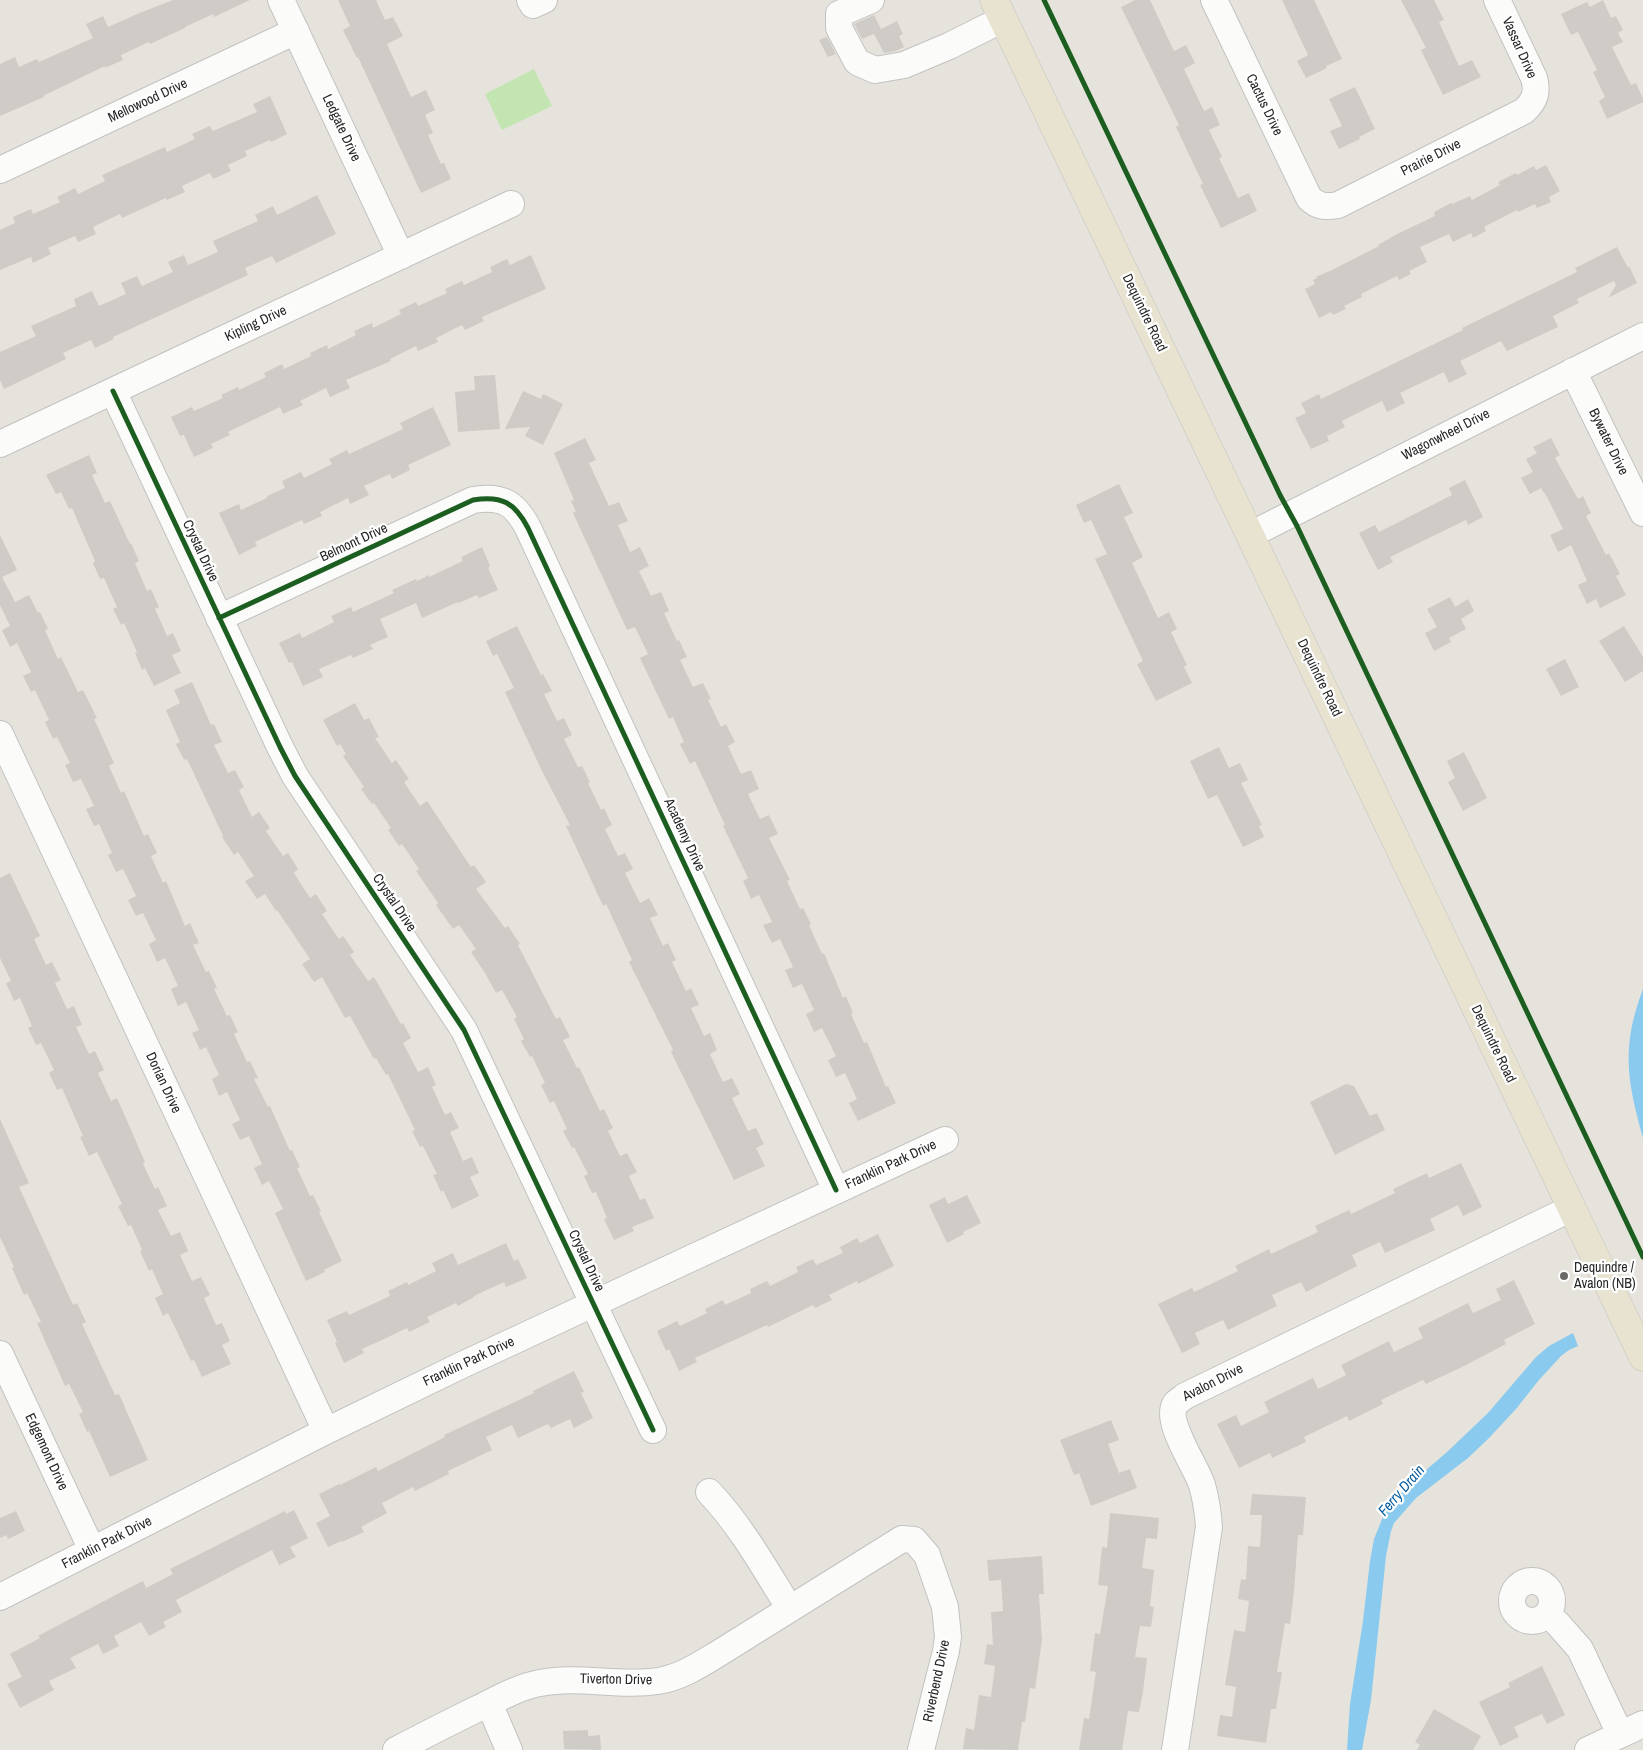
<!DOCTYPE html>
<html>
<head>
<meta charset="utf-8">
<style>
	body { margin:0 }
	canvas { display:block; background:#e6e3dc }
</style>
</head>
<body>
<canvas width="1643" height="1750"></canvas>
<script>
const c = document.querySelector('canvas').getContext('2d');
c.lineJoin = 'round';
function fillPath(path, color) { c.fillStyle = color; c.fill(path, 'evenodd'); }
function stroke(path, color, width, dash) { c.strokeStyle = color; c.lineWidth = width; c.lineCap = dash ? 'butt' : 'round'; c.setLineDash(dash || []); c.stroke(path); }
function label(font, color, halo, rows, align = 'center') {
  c.font = font + ' "Archivo Narrow",sans-serif'; c.lineWidth = 4.5; c.setLineDash([]); c.textBaseline = 'middle'; c.strokeStyle = halo; c.fillStyle = color; for (const [text, x, y, turn = 0] of rows) {
    c.save(); c.translate(x, y); c.rotate((+turn || 0) * Math.PI / 180); c.textAlign = isNaN(turn) ? turn : align; if (halo) c.strokeText(text, 0, 0); c.fillText(text, 0, 0); c.restore();
  }
}
const green = new Path2D(`
	M534 69 552 106 502 130 485 94Z`);
const water = new Path2D(`
	M1643 989V1138C1627 1080 1621 1047 1643 989Z
	M1573 1333 1578 1346 1569 1350 1561 1356 1539 1380 1516 1409 1489 1438 1468 1458 1416 1498 1394 1523 1391 1531 1386 1556 1371 1700 1362 1750H1347L1350 1704 1363 1621 1370 1561 1374 1539 1385 1512 1404 1489 1447 1452 1488 1413 1536 1357 1549 1346Z`);
const building = new Path2D(`
	M173 0H250L214 17 213 14 185 27V28L150 44 149 42 121 55 123 60 105 68V66L43 96 44 97 0 116V64L15 57 19 67 37 59 39 62 93 38 86 24 103 16 108 27 137 14Z
	M338 0H376L385 20 393 17 403 36 387 44 411 97 426 90 435 110 425 115 433 133 428 135 441 164 444 163 451 179 421 193 358 57 357 58 343 30 350 26Z
	M1135 0H1150L1174 51 1186 45 1195 63 1184 69 1204 111 1212 107 1220 125 1209 130 1222 157 1219 158 1238 198 1249 193 1257 211 1221 228 1200 185 1203 184 1176 127 1179 125 1121 7Z
	M1282 0H1314L1342 59 1326 66 1327 68 1306 78 1297 61 1308 55Z
	M1401 0H1434L1444 20 1439 22 1459 66 1472 60 1481 77 1443 95 1421 50 1426 48Z
	M1603 0 1611 18 1616 16 1623 30 1618 33 1623 42 1612 47 1631 85 1636 83 1643 99V102L1607 119 1599 101 1605 97 1593 72 1597 70 1578 32 1571 35 1561 14 1587 2 1590 7Z
	M874 15 881 29 897 21 903 34 899 36 904 47 896 51 884 53 874 34 862 39 854 24Z
	M827 37 836 54 828 57 819 40Z
	M1355 87 1375 129 1359 137 1360 139 1339 149 1330 131 1342 126 1329 99Z
	M270 96 287 134 271 142 270 140 245 151 247 156 228 165 231 171 213 179 210 173 182 186 185 192 167 200 166 198 122 218 120 214 93 227 96 234 78 242 75 236 48 248 51 254 33 263 31 257 0 270V230L15 223 13 217 31 209 33 214 60 202 57 197 75 188 78 194 105 181 102 175 165 147 167 152 195 139 192 134 210 126 213 131 257 112 253 104Z
	M1546 165 1560 191 1549 197 1551 202 1537 208 1535 204 1518 212 1517 210 1484 227 1486 231 1473 238 1471 233 1453 242 1449 234 1420 247 1427 262 1409 271 1411 274 1399 280 1397 276 1361 294 1362 297 1344 306 1346 309 1333 315 1331 312 1319 318 1305 289 1315 284 1313 280 1317 278 1316 277 1332 270 1379 246 1378 245 1397 234 1435 216 1434 212 1451 203 1452 204 1470 196 1472 200 1500 185 1498 182 1516 173 1517 175 1534 166 1536 170Z
	M317 195 336 234 276 263 272 256 245 268 248 275 113 337 114 339 95 348 91 340 63 353 66 359 4 389 0 380V352L36 336 31 326 76 306 74 299 92 291 99 306 126 294 121 283 137 276 142 286 173 272 168 262 184 255 188 265 218 252 213 241 258 221 255 215 273 206 277 215Z
	M1617 247 1628 268 1629 266 1637 283 1608 298 1616 285 1614 281 1577 299 1579 303 1553 316 1558 327 1507 351 1501 341 1460 361 1467 374 1449 383 1444 372 1400 393 1405 403 1387 412 1382 401 1342 421 1345 427 1327 436 1329 441 1311 449 1295 418 1306 413 1301 403 1319 394 1321 399 1463 330 1462 328 1577 272 1575 268Z
	M531 255 546 289 482 317 484 321 465 330 462 325 436 338 438 342 418 351 416 346 390 359 391 361 346 380 350 388 330 397 326 388 300 401 303 405 283 414 280 407 228 432 230 435 211 444 213 448 194 457 184 435 180 436 171 417 192 407 194 411 223 398 221 395 238 387 239 390 266 377 264 373 282 364 284 369 311 356 310 353 327 345 328 349 356 335 354 331 372 323 373 328 401 314 399 310 416 302 418 306 447 293 445 289 462 281 464 285 492 272 490 267 507 259 510 265Z
	M495 375 500 429 458 432 455 392 475 390 474 376Z
	M523 391 541 399 543 394 563 404 543 445 525 436 530 427 505 429Z
	M433 407 451 445 408 465 410 470 392 479 390 474 364 486 369 495 350 504 348 498 320 512 322 516 304 524 302 520 255 542 257 546 239 555 219 513 239 504 241 510 267 498V496L285 488 282 481 301 472 304 478 332 464 329 459 347 450 349 454 403 429 400 423Z
	M585 438 596 460 589 463 609 506 619 502 628 521 618 525 630 552 640 547 649 566 639 571 651 596 661 592 669 611 664 613 677 641 679 640 687 657 680 660 693 687 703 683 711 699 708 700 721 727 726 724 735 742 728 746 741 774 751 770 759 789 748 794 760 819 769 815 778 834 769 838 790 880 787 881 800 909 803 908 811 924 809 925 822 954 824 953 843 998 846 996 853 1013 851 1014 864 1043 867 1042 886 1087 888 1086 896 1103 858 1121 849 1103 857 1099 845 1073 836 1077 828 1060 836 1056 822 1028 814 1032 806 1014 814 1010 802 984 793 988 785 970 793 967 780 939 772 943 763 925 772 922 759 895 751 899 743 881 748 878 723 826 725 825 695 761 690 764 680 744 684 742 673 717 669 719 640 658 648 654 635 627 627 630 573 513 576 511 571 501 574 500 554 453Z
	M1551 438 1560 455 1555 458 1578 499 1583 496 1591 513 1586 516 1606 555 1609 553 1620 574 1616 576 1626 595 1600 608 1596 599 1587 604 1578 585 1587 581 1571 545 1558 552 1550 535 1563 529 1547 497 1541 488 1530 494 1521 478 1533 472 1526 459 1537 453 1533 447Z
	M89 455 97 473 92 475 105 503 110 501 130 544 131 543 139 561 135 563 147 591 151 589 159 607 155 609 167 636 173 633 181 651 172 655 181 673 154 686 145 668 142 670 135 653 137 652 124 623 121 625 113 609 117 607 104 578 100 579 93 563 95 561 72 508 69 509 61 492 56 494 46 475Z
	M1465 480 1483 517 1468 525 1466 520 1390 557 1393 562 1378 570 1359 533 1375 525 1379 532 1452 495 1449 488Z
	M1119 484 1133 513 1124 517 1143 557 1132 563 1158 618 1169 612 1177 629 1171 632 1187 665 1184 667 1192 683 1156 701 1137 664 1143 661 1095 559 1107 554 1091 520 1084 523 1076 505Z
	M0 535 17 570 2 577 15 602 29 595 38 613 40 612 48 629 45 630 58 659 61 657 78 692 83 690 97 718 94 719 114 763 109 766 121 793 124 791 144 836 148 834 157 853 151 856 163 883 166 881 185 926 190 923 199 943 193 945 206 972 209 971 217 988 214 989 227 1016 230 1015 238 1032 234 1034 247 1062 250 1061 258 1078 254 1079 268 1107 270 1106 290 1151 292 1150 300 1167 297 1168 310 1196 313 1195 321 1211 319 1212 342 1261 324 1270 325 1272 306 1281 275 1213 283 1209 269 1181 262 1185 254 1168 262 1164 249 1136 240 1140 232 1124 240 1120 227 1092 219 1096 212 1079 219 1075 206 1047 200 1050 192 1033 199 1030 186 1002 178 1006 171 989 178 986 165 958 157 962 149 944 156 940 143 913 136 916 128 900 136 896 123 869 116 872 108 855 112 853 99 824 94 826 86 809 94 806 81 779 73 782 65 765 70 763 57 737 53 739 45 722 49 720 35 690 31 692 23 676 31 672 17 643 10 647 2 630 10 626 0 605Z
	M482 547 490 566 488 568 498 590 479 598 477 595 459 603 458 602 422 618 416 603 380 619 388 637 370 645 373 649 353 658 351 655 319 669 323 677 303 686 292 662 289 663 279 643 300 633 302 638 334 622 331 616 351 607 353 612 394 593 392 590 416 579 417 581 429 575V577L463 561 461 557Z
	M1450 597 1455 607 1468 599 1474 611 1461 619 1466 629 1449 638 1451 642 1434 651 1425 633 1437 627 1427 609Z
	M517 626 541 675 543 674 552 691 544 694 557 721 564 718 572 735 564 739 578 767 582 766 590 782 588 783 601 810 604 808 612 825 605 829 618 856 625 853 633 869 625 873 640 903 649 898 658 915 650 918 663 946 668 943 676 960 672 962 686 991 691 988 699 1005 691 1008 704 1036 710 1033 717 1050 710 1054 723 1082 732 1078 740 1094 732 1098 748 1131 756 1128 764 1144 756 1148 765 1166 734 1180 671 1052 673 1050 629 962 632 960 606 904 603 906 587 871 566 826 570 825 542 771 505 692 514 688 497 654 493 656 486 641Z
	M1624 626 1643 657V671L1625 682 1599 641Z
	M1565 659 1579 687 1561 696 1546 669Z
	M192 682 211 725 214 724 222 742 214 745 228 773 235 770 244 787 239 790 252 817 259 812 270 828 266 831 283 856 288 853 298 869 294 873 310 898 316 894 327 911 322 914 339 939 343 936 354 952 350 955 368 981 374 977 401 1024 403 1023 411 1038 403 1043 418 1072 428 1067 436 1085 432 1087 445 1115 451 1112 459 1128 450 1132 463 1161 472 1157 479 1173 470 1177 479 1196 452 1209 443 1190 441 1192 433 1175 437 1174 423 1146 420 1147 412 1131 415 1130 388 1074 386 1075 376 1058 374 1059 350 1016 345 1018 322 977 314 982 302 964 310 959 277 910 276 911 265 894 257 899 245 881 254 876 238 852 234 855 222 837 223 836 187 759 184 760 176 744 180 742 166 710 180 703 174 690Z
	M355 703 364 720 369 718 379 737 375 738 392 763 396 760 409 779 404 782 420 806 427 801 471 867 474 865 486 882 476 889 505 928 508 926 520 944 518 945 556 1019 560 1017 570 1037 563 1040 577 1068 579 1067 600 1111 604 1109 613 1128 608 1131 620 1156 627 1153 637 1172 629 1176 640 1200 645 1198 654 1218 632 1227 634 1231 614 1240 604 1219 607 1218 596 1192 592 1193 584 1176 588 1174 574 1147 572 1148 563 1131 567 1129 554 1101 550 1103 541 1085 545 1083 532 1056 530 1057 521 1041 524 1039 514 1019 517 1017 502 990 496 993 485 973 471 952 476 949 459 925 453 929 436 905 438 903 416 871 419 869 402 844 399 846 388 830 391 828 374 803 372 804 361 789 364 787 343 756 346 754 340 744 337 746 323 720Z
	M1219 747 1229 768 1240 763 1248 780 1241 783 1262 825 1259 826 1264 837 1243 847 1217 795 1208 799 1190 761Z
	M1464 752 1487 798 1463 811 1448 782 1455 778 1447 761Z
	M10 873 40 936 34 939 46 965 52 962 61 980 55 983 67 1009 74 1006 82 1025 76 1027 89 1054 95 1051 104 1070 98 1073 111 1101 117 1098 145 1162 143 1164 155 1189 158 1187 167 1206 158 1210 171 1236 180 1232 188 1251 180 1255 192 1281 201 1277 210 1295 204 1298 216 1325 222 1323 230 1341 222 1345 231 1364 202 1377 194 1360 191 1361 168 1313 163 1316 155 1298 163 1294 152 1269 149 1271 140 1251 142 1250 131 1225 128 1226 118 1206 122 1204 97 1152 89 1156 80 1137 83 1136 62 1088 57 1090 49 1073 54 1070 41 1043 36 1045 28 1028 32 1026 20 998 14 1001 6 983 11 981 0 958V878Z
	M1346 1084 1354 1086 1370 1116 1377 1113 1385 1130 1335 1155 1310 1102Z
	M0 1119 29 1183 19 1187 73 1305 77 1303 86 1322 82 1324 115 1395 119 1394 148 1460 110 1477 89 1431 87 1432 79 1414 83 1412 69 1384 65 1386 37 1323 41 1322 27 1293 24 1295 12 1268 14 1267 0 1237Z
	M1461 1163 1482 1207 1463 1216 1458 1205 1430 1219 1435 1230 1385 1253 1380 1242 1352 1255 1357 1266 1306 1292 1301 1282 1272 1295 1277 1306 1228 1330 1223 1320 1195 1333 1200 1344 1182 1353 1158 1304 1192 1288 1194 1292 1238 1271 1235 1266 1269 1249 1271 1254 1318 1232 1315 1226 1349 1210 1351 1214 1395 1193 1393 1189 1427 1173 1429 1178Z
	M967 1195 981 1223 963 1232 964 1234 947 1243 929 1205 945 1197 948 1204Z
	M878 1234 894 1266 858 1284 857 1281 829 1295 832 1300 815 1308 813 1305 768 1327 767 1325 695 1358 697 1362 679 1371 669 1349 666 1351 657 1331 677 1321 680 1326 707 1313 705 1309 723 1300 725 1305 751 1293 750 1289 767 1281 770 1286 798 1272 796 1267 813 1259 816 1265 843 1253 840 1247 857 1238 860 1243Z
	M506 1243 514 1261 518 1259 527 1278 506 1287 504 1282 474 1296V1297L458 1306 456 1303 427 1317 430 1322 409 1332 407 1328 382 1340 362 1349 364 1353 344 1363 335 1343 337 1342 327 1320 347 1311 349 1315 390 1296 388 1291 407 1282 408 1285 436 1271 432 1263 453 1253 458 1265Z
	M1514 1280 1535 1324 1504 1340 1506 1344 1460 1368 1426 1384 1423 1380 1381 1400 1383 1404 1349 1421 1347 1416 1304 1437 1306 1442 1272 1458 1270 1453 1239 1468 1217 1424 1236 1415 1241 1426 1269 1412 1264 1402 1313 1378 1318 1389 1346 1375 1341 1365 1389 1341 1394 1352 1423 1338 1418 1328 1468 1303 1473 1313 1501 1300 1496 1289Z
	M574 1371 584 1392 581 1393 593 1418 574 1428 570 1419 551 1428 548 1424 518 1438 512 1425 486 1437 492 1450 448 1471 449 1474 415 1491 413 1487 382 1503 387 1513 361 1527 364 1532 342 1542 341 1541 328 1547 316 1523 330 1516 319 1494 339 1484 340 1485 376 1467 378 1471 386 1467 445 1437 444 1435 534 1393 533 1391Z
	M1111 1420 1119 1440 1108 1444 1119 1473 1130 1469 1137 1488 1091 1506 1079 1473 1074 1475 1060 1440Z
	M1252 1494 1306 1497 1303 1535H1298L1294 1592 1290 1624 1285 1623 1277 1672H1282L1276 1709H1271L1266 1743 1217 1736 1220 1715 1232 1717 1236 1687 1225 1685 1234 1630 1245 1632 1249 1601 1238 1599 1241 1579 1246 1580 1248 1546 1260 1547 1262 1515H1250Z
	M294 1510 308 1538 290 1547 296 1557 279 1565 272 1550 176 1600 182 1612 163 1622 166 1627 149 1636 141 1622 114 1636 119 1646 103 1654 98 1644 70 1658 76 1668 49 1681 54 1690 20 1708 7 1684 22 1677 10 1654 40 1638 38 1636 125 1590 143 1581 146 1588 173 1574 170 1569 285 1511 286 1514Z
	M16 1511 25 1531 8 1539 6 1535 0 1538V1518Z
	M1110 1513 1159 1518 1157 1539 1146 1538 1142 1568 1154 1570 1150 1606 1154 1607 1151 1627 1140 1626 1135 1657 1147 1658 1143 1692 1139 1712 1128 1711 1122 1750H1079L1084 1718 1089 1719 1096 1672 1090 1671 1095 1633 1100 1634 1108 1586 1098 1585 1102 1547 1107 1548Z
	M1042 1556 1044 1594H1039L1042 1640 1035 1689 1030 1688 1025 1722H1022L1018 1750 963 1749 966 1728 974 1730 979 1695 991 1697 995 1666 984 1664 987 1644 993 1645 991 1612 1003 1611 1001 1580 989 1581 987 1560Z
	M1542 1666 1565 1715 1547 1724 1542 1714 1514 1727 1519 1737 1500 1746 1479 1702 1510 1687 1508 1683Z
	M1434 1709 1481 1736 1473 1750H1417L1420 1745 1415 1742Z
	M588 1730V1736L600 1735 601 1750 564 1749 563 1731Z`);
const minor = new Path2D(`
	M281 0 401 256
	M530 0 533 5 544 0
	M871 0 839 14V28L857 62 875 70 904 65 949 46 1003 19
	M1214 0 1309 198C1318 207 1326 207 1338 205L1524 111C1535 101 1538 92 1534 78L1497 0
	M0 170 296 31
	M1573 371 1643 513
	M113 391 280 747 295 776 464 1030 653 1430
	M0 444 511 204
	M1250 535 1643 336
	M219 618 473 500C502 495 515 503 528 528L836 1190
	M0 734 326 1431
	M0 1354 92 1550
	M709 1492C742 1527 765 1569 790 1609
	M1512 1601a20 20 0 1 1 40 0a20 20 0 1 1-40 0Z
	M0 1597 326 1431 462 1365 945 1140
	M1547 1614 1558 1624 1580 1649 1620 1734
	M489 1703 509 1750
	M396 1750C423 1736 450 1722 477 1709 498 1699 518 1687 540 1683 579 1675 618 1687 658 1681 679 1678 698 1666 716 1655L902 1539 914 1540 927 1555 945 1607 948 1637 946 1651 921 1750
	M1175 1750 1209 1527C1208 1512 1206 1499 1202 1485 1196 1466 1163 1420 1176 1403 1178 1401 1183 1398 1185 1396L1572 1208
	M1588 1750 1643 1724`);
const major = new Path2D(`
	M994 0 1643 1357`);
const cycleway = new Path2D(`
	M1044 0 1280 495 1297 526 1643 1257
	M113 391 280 747 295 776 464 1030 653 1430
	M219 618 473 500C502 495 515 503 528 528L836 1190`);
const markers = [
	[1564,1276,5,"#6a6966"]
];
const streetNames = [
	["Vassar Drive",1519,48,66],
	["Mellowood Drive",148,101,-25],
	["Cactus Drive",1264,105,64],
	["Ledgate Drive",341,128,65],
	["Prairie Drive",1431,158,-27],
	["Dequindre Road",1144,313,64],
	["Kipling Drive",256,324,-25],
	["Wagonwheel Drive",1446,435,-27],
	["Bywater Drive",1608,442,64],
	["Belmont Drive",354,543,-25],
	["Crystal Drive",200,551,65],
	["Dequindre Road",1319,678,64],
	["Academy Drive",684,835,65],
	["Crystal Drive",394,903,56],
	["Dequindre Road",1493,1044,64],
	["Dorian Drive",163,1083,65],
	["Franklin Park Drive",891,1165,-25],
	["Crystal Drive",586,1261,65],
	["Franklin Park Drive",469,1362,-25],
	["Avalon Drive",1213,1383,-27],
	["Edgemont Drive",46,1452,65],
	["Franklin Park Drive",107,1543,-27],
	["Tiverton Drive",616,1680,1],
	["Riverbend Drive",937,1681,-78]
];
const poiNames = [
	["Dequindre /",1574,1268],
	["Avalon (NB)",1574,1284]
];
const waterNames = [
	["Ferry Drain",1402,1491,-49]
];
fillPath(green, '#c2e5b2');
fillPath(water, '#89caee');
fillPath(building, '#cfccc7');
stroke(minor, '#c3c2c2', 28);
stroke(major, '#c3c1bf', 29);
stroke(minor, '#fbfbfa', 26);
stroke(major, '#e7e3d0', 28);
stroke(cycleway, '#1b5e20', 5);
for (const [x, y, r, color] of markers) { const dot = new Path2D(); dot.arc(x, y, r, 0, 2 * Math.PI); c.fillStyle = color; c.fill(dot); stroke(dot, '#fff', 2); }
label('14px', '#272727', '#fff', streetNames);
label('14px', '#272727', '#fff', poiNames, 'left');
label('italic 15px', '#045b9f', '#fff', waterNames);
</script>
</body>
</html>
